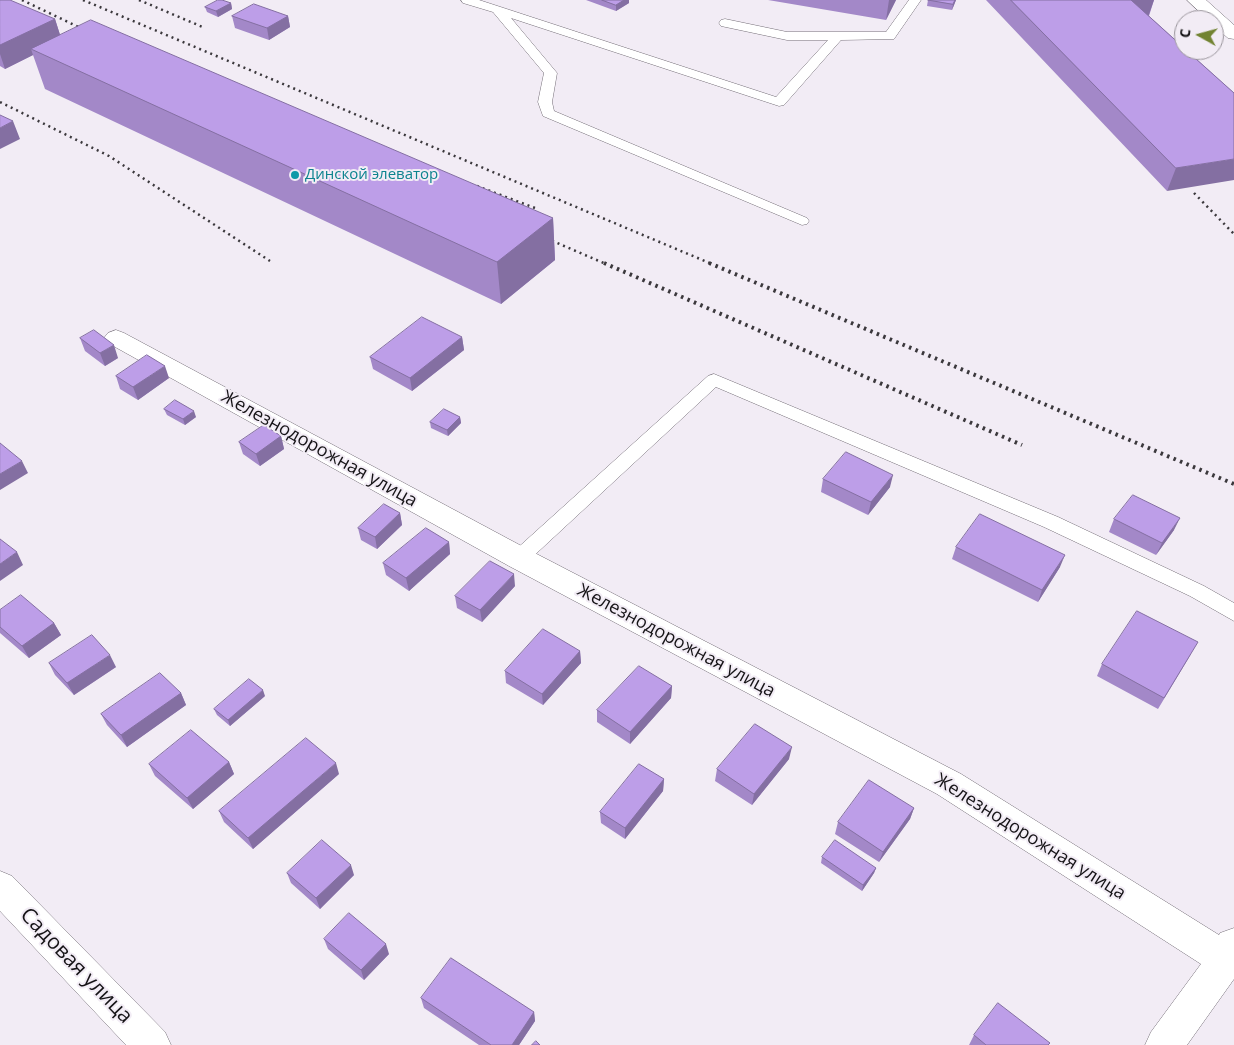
<!DOCTYPE html>
<html>
<head>
<meta charset="utf-8">
<style>
	body { margin:0 }
	#map { position:relative; width:1234px; height:1045px; overflow:hidden; background:#f2ecf5; font-family:"Open Sans",sans-serif }
	canvas { display:block }
	.north { position:absolute; left:1174px; top:10px; width:50px; height:50px; box-sizing:border-box; background:#f2ecf5; border:1px solid #9a959c; border-radius:50%; rotate:277deg; font-size:14px; font-weight:700; line-height:20px; text-align:center; color:#151316 }
	.north::after { content:''; display:block; margin:auto; width:18px; height:22px; background:#728332; clip-path:polygon(50% 0,100% 100%,50% 72%,0 100%) }
</style>
</head>
<body>
<div id="map">
<canvas width="1234" height="1045"></canvas>
<div class="north">С</div>
</div>
<script>
const c = document.querySelector('canvas').getContext('2d');
c.lineJoin = 'round';
function stroke(path, color, width, dash) { c.strokeStyle = color; c.lineWidth = width; c.lineCap = dash ? 'butt' : 'round'; c.setLineDash(dash || []); c.stroke(path); }
function fillPath(path, color) { c.fillStyle = color; c.fill(path, 'evenodd'); }
function label(font, color, halo, rows, align = 'center') {
  c.font = font + ' "Open Sans",sans-serif'; c.lineWidth = 4; c.setLineDash([]); c.textBaseline = 'middle'; c.strokeStyle = halo; c.fillStyle = color; for (const [text, x, y, turn = 0] of rows) {
    c.save(); c.translate(x, y); c.rotate((+turn || 0) * Math.PI / 180); c.textAlign = isNaN(turn) ? turn : align; if (halo) c.strokeText(text, 0, 0); c.fillText(text, 0, 0); c.restore();
  }
}
const service = new Path2D(`
	M461 0H479L776 97 828 40H787L721 26 719 23 721 20 725 19 787 32H886L909 0H921L894 39 841 40 784 105 779 106 511 18 557 73 552 102 554 111 807 218 809 221 807 224 802 225 543 116 538 102 544 73 493 12 463 3Z
	M714 374 1058 517 1204 586 1234 603V621L1190 596 1044 527 716 387 526 563 519 565 512 563 509 558 512 553 708 376Z`);
const minor = new Path2D(`
	M1187 0H1206L1234 25V39L1228 38 1214 26V20H1208Z
	M116 330 124 333 529 550 961 774 1219 935 1220 933 1234 928V979L1187 1045H1145L1151 1032 1201 964 937 794 509 566 108 343 104 338 108 333Z
	M0 871 12 876 165 1032 171 1045H126L0 911Z`);
const railFar1 = new Path2D(`
	M22 0 89 32
	M83 0 712 264
	M139 0 205 28
	M0 102 109 156 270 261
	M477 186 535 208
	M1194 193 1234 234
	M541 236 606 264`);
const rail = new Path2D(`
	M604 263 1022 445
	M709 263 1234 484`);
const wall = new Path2D(`
	M0 0 55 19 60 35 553 218 555 260 501 304 45 89 33 55 5 69 0 66Z
	M586 0H629V3L616 11Z
	M768 0H896L886 20Z
	M928 0H956L952 10 927 6Z
	M986 0H1154L1149 16 1234 93 1167 191Z
	M231 3 232 9 218 17 207 12 205 7Z
	M232 16H288L290 27 269 40 235 28Z
	M462 337 464 350 412 391 373 369 370 357Z
	M80 338 118 358 105 366 85 351Z
	M116 376 169 378 138 400 120 389Z
	M164 409 196 417 185 425 167 415Z
	M460 417 461 423 448 436 431 428 430 422Z
	M281 436 284 449 260 466 243 454 239 442Z
	M823 479 890 487 868 515 821 492Z
	M400 513 402 525 377 549 361 540 358 528Z
	M1114 519 1174 530 1156 555 1109 532Z
	M449 542 450 554 409 591 386 575 383 563Z
	M956 547 1060 567 1038 602 952 559Z
	M515 586 482 622 457 608 455 596Z
	M0 610 54 623 61 635 29 658 0 633Z
	M580 651 581 663 543 705 506 683 505 671Z
	M1191 654 1158 709 1097 676 1102 664Z
	M49 663 116 667 74 695 55 675Z
	M672 686 671 698 630 744 597 722V710Z
	M181 693 186 705 127 747 107 725 101 714Z
	M265 696 230 726 217 715 214 709Z
	M789 759 752 805 715 781 717 769Z
	M229 762 234 774 193 809 155 776 149 764Z
	M339 774 253 849 224 822 219 811Z
	M664 779 663 791 625 839 601 823 600 812Z
	M914 808 910 819 879 862 835 834 838 822Z
	M822 857 876 868 874 873 862 891 821 863Z
	M287 873 354 875 320 909 291 883Z
	M324 939 389 954 364 980 328 949Z
	M421 998 534 1012 535 1021 519 1045H479L424 1008Z
	M974 1035 1048 1045H969Z`);
const shadedWall = new Path2D(`
	M624 0H629V3L616 11V5Z
	M889 0H896L886 20Z
	M955 0H956L952 10 953 4Z
	M1129 0H1154L1148 17Z
	M231 3 232 9 218 17 216 11Z
	M288 16 290 27 269 40 267 28Z
	M55 19 62 41 31 49 33 55 5 69 0 54V45Z
	M13 121 20 139 0 149V128Z
	M1234 159V180L1167 191 1176 168Z
	M553 218 555 260 501 304 497 262Z
	M462 337 464 350 412 391 410 378Z
	M114 345 118 358 105 366 100 353Z
	M165 366 169 378 138 400 133 387Z
	M194 411 196 417 185 425 183 419Z
	M460 417 461 423 448 436 447 430Z
	M281 436 284 449 260 466 256 454Z
	M22 461 28 473 0 490V474Z
	M893 475 890 487 868 515 871 502Z
	M400 513 402 525 377 549 375 537Z
	M1180 518 1174 530 1156 555 1162 543Z
	M449 542 450 554 409 591 406 578Z
	M17 552 23 565 0 581V564Z
	M1065 555 1060 567 1038 602 1042 590Z
	M514 574 515 586 482 622 480 610Z
	M54 623 61 635 29 658 22 646Z
	M580 651 581 663 543 705 542 694Z
	M110 655 116 667 74 695 67 683Z
	M672 686 671 698 630 744V732Z
	M263 690 265 696 230 726 228 720Z
	M181 693 186 705 127 747 121 735Z
	M792 747 789 759 752 805 754 794Z
	M229 762 234 774 193 809 187 798Z
	M336 763 339 774 253 849 248 838Z
	M664 779 663 791 625 839V828Z
	M914 808 910 819 879 862 883 852Z
	M351 865 354 875 320 909 316 898Z
	M876 868 874 873 862 891 863 885Z
	M386 944 389 954 364 980 361 970Z
	M534 1012 535 1021 519 1045H512Z`);
const building = new Path2D(`
	M0 0H10L55 19 0 45Z
	M218 0H222L231 3 216 11 205 7Z
	M602 0H624L616 5Z
	M928 0H955L953 4Z
	M1011 0H1131L1184 48V50H1186L1234 93V159L1176 168Z
	M254 4 288 16 267 28 232 16Z
	M91 20 553 218 497 262 31 49Z
	M0 115 13 121 0 128Z
	M422 317 462 337 410 378 370 357Z
	M94 330 114 345 100 353 80 338Z
	M147 355 165 366 133 387 116 376Z
	M175 400 194 411 183 419 164 409Z
	M444 409 460 417 447 430 430 422Z
	M264 425 281 436 256 454 239 442Z
	M0 443 22 461 0 474Z
	M846 452 893 475 871 502 823 479Z
	M1133 495 1180 518 1162 543 1114 519Z
	M384 504 400 513 375 537 358 528Z
	M980 514 1065 555 1042 590 956 547Z
	M426 528 449 542 406 578 383 563Z
	M0 539 17 552 0 564Z
	M490 561 514 574 480 610 455 596Z
	M21 595 54 623 22 646 0 627V610Z
	M1137 611 1198 642 1164 698 1102 664Z
	M543 629 580 651 542 694 505 671Z
	M92 635 110 655 67 683 49 663Z
	M639 666 672 686 630 732 597 710Z
	M160 673 181 693 121 735 101 714Z
	M249 679 263 690 228 720 214 709Z
	M755 724 792 747 754 794 717 769Z
	M191 730 229 762 187 798 149 764Z
	M306 738 336 763 248 838 219 811Z
	M639 764 664 779 625 828 600 812Z
	M869 780 914 808 883 852 838 822Z
	M322 840 351 865 316 898 287 873Z
	M835 840 876 868 863 885 822 857Z
	M349 913 386 944 361 970 324 939Z
	M451 958 534 1012 512 1045H491L421 998Z
	M998 1003 1050 1043 1048 1045H986L974 1035Z
	M536 1041 540 1045H532Z`);
const markers = [
	[295,175,5,"#0f9aa8"]
];
const farCulturenames = [
	["Динской элеватор",305,175]
];
const streetNames = [
	["Железнодорожная улица",319,449,29],
	["Железнодорожная улица",676,641,28],
	["Железнодорожная улица",1030,837,32]
];
const nearStreetnames = [
	["Садовая улица",76,966,46]
];
stroke(service, '#746e77', 1);
stroke(minor, '#746e77', 1);
fillPath(service, '#fff');
fillPath(minor, '#fff');
stroke(railFar1, '#3b383c', 2.5, [2, 4]);
stroke(rail, '#3b383c', 4, [2.5, 4.5]);
fillPath(wall, '#a388c8');
fillPath(shadedWall, '#846fa2');
fillPath(building, '#bd9ee8');
stroke(building, '#846fa2', 1);
for (const [x, y, r, color] of markers) { const dot = new Path2D(); dot.arc(x, y, r, 0, 2 * Math.PI); c.fillStyle = color; c.fill(dot); stroke(dot, '#f2ecf5', 2); }
label('15px', '#0d838f', '#f2ecf5', farCulturenames, 'left');
label('18px', '#151316', '#f2ecf5', streetNames);
label('21px', '#151316', '#f2ecf5', nearStreetnames);
</script>
</body>
</html>
